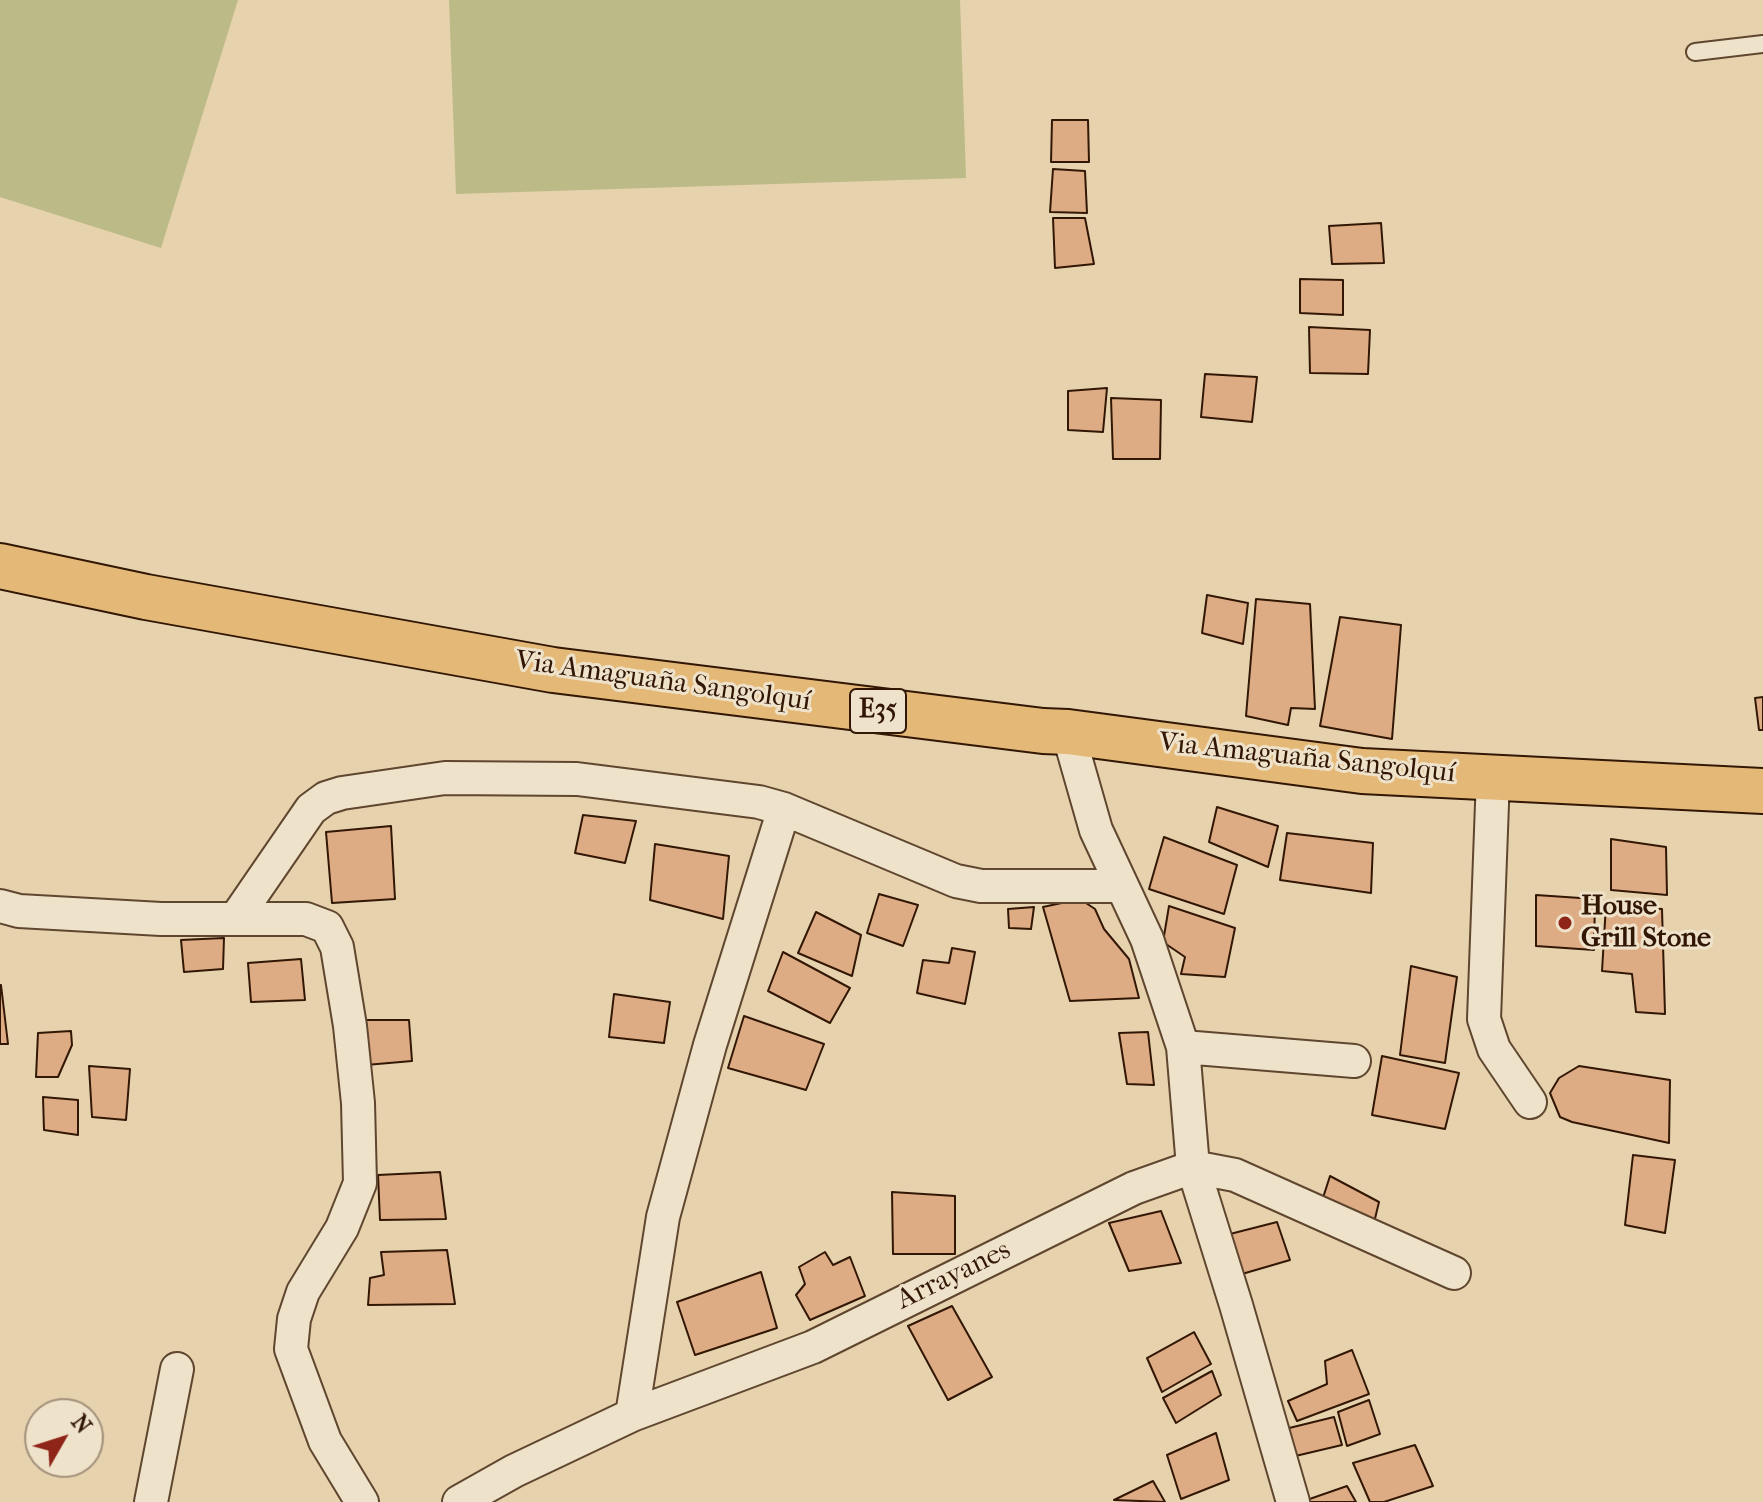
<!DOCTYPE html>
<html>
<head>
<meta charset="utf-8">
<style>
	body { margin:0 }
	#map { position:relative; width:1763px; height:1502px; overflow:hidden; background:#e7d2ae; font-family:"IM FELL French Canon",serif }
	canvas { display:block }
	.north { position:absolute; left:24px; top:1398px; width:80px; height:80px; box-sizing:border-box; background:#efe2ca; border:2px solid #a3917b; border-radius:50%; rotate:51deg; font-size:22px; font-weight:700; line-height:32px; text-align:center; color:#321705 }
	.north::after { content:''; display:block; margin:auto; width:28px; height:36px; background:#8f2418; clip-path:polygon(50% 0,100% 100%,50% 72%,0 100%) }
</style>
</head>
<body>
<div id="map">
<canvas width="1763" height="1502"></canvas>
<div class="north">N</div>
</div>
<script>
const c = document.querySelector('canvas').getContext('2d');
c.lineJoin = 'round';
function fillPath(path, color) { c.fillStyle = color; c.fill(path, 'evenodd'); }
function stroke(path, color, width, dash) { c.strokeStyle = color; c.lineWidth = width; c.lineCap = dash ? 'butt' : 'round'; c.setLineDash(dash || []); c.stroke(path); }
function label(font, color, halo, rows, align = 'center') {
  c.font = font + ' "IM FELL French Canon",serif'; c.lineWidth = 6; c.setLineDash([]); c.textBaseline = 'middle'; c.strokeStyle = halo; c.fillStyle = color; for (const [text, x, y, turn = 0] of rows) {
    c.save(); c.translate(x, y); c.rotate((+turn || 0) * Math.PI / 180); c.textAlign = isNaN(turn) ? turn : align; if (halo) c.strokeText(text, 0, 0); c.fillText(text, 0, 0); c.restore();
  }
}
const green = new Path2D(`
	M0 0H238L161 248 0 197Z
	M449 0H960L966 178 456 194Z`);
const building = new Path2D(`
	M1052 120H1088L1089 162H1051Z
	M1053 169 1085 171 1087 213 1050 212Z
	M1053 218H1085L1094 264 1055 268Z
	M1381 223 1384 263 1332 264 1329 226Z
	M1300 279 1343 280V315L1300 313Z
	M1309 327 1370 330 1368 374 1310 373Z
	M1205 374 1257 377 1252 422 1201 417Z
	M1107 388 1103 432 1068 430V391Z
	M1111 398 1161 400 1160 459H1113Z
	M1207 595 1248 603 1243 644 1202 633Z
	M1256 599 1310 604 1315 709 1291 708 1288 725 1246 716Z
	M1340 617 1401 625 1392 739 1320 726Z
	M1763 697V730H1759L1755 698Z
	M1217 807 1278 826 1268 867 1209 842Z
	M583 815 636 821 625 863 575 853Z
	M391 826 395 899 332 903 326 832Z
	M1287 833 1373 843 1371 893 1280 880Z
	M1164 837 1237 865 1224 914 1149 889Z
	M1611 839 1666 847 1667 895 1611 890Z
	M655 844 729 856 723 919 650 900Z
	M879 894 918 905 903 946 867 933Z
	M1536 895 1595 899 1594 950 1536 946Z
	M1080 899 1095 909 1104 929 1129 959 1139 998 1070 1001 1043 907Z
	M1606 905 1662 909 1665 1014 1636 1012 1632 974 1602 971Z
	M1169 906 1235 928 1225 977 1181 974 1185 957 1163 942Z
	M1034 907 1031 929 1009 928 1008 909Z
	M816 912 861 935 852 976 798 953Z
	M224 938 223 969 184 972 181 940Z
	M952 948 975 952 965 1004 917 993 923 960 949 963Z
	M783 952 850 988 830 1023 768 991Z
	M301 959 305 1000 251 1002 248 963Z
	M1411 966 1457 977 1445 1063 1400 1055Z
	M0 985H1L8 1044H0Z
	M614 994 670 1002 664 1043 609 1037Z
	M744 1016 824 1044 806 1090 728 1068Z
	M366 1020H409L412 1061 366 1065Z
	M71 1031 72 1045 58 1077H36L38 1033Z
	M1148 1032 1154 1085 1127 1084 1119 1033Z
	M1382 1056 1459 1073 1445 1129 1372 1115Z
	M89 1066 130 1069 126 1120 92 1117Z
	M1579 1066 1670 1080 1669 1143 1572 1122 1560 1117 1550 1093 1559 1078Z
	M43 1097 78 1100V1135L44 1130Z
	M1633 1155 1675 1160 1665 1233 1625 1225Z
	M440 1172 446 1219 380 1220 378 1175Z
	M1330 1176 1379 1202 1373 1227 1321 1204Z
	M892 1192 955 1196V1254H893Z
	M1161 1211 1181 1263 1129 1271 1109 1223Z
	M1277 1222 1290 1260 1242 1274 1230 1234Z
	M447 1250 455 1304 368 1305 370 1278 384 1275 381 1252Z
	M825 1252 833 1265 850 1257 865 1296 810 1320 796 1295 805 1284 799 1267Z
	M761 1272 777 1328 695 1355 677 1302Z
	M952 1306 992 1377 948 1400 908 1326Z
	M1194 1332 1211 1364 1162 1392 1147 1358Z
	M1352 1350 1369 1394 1297 1421 1288 1401 1327 1384 1325 1361Z
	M1212 1371 1221 1395 1176 1423 1163 1398Z
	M1369 1400 1380 1434 1347 1446 1338 1412Z
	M1334 1417 1342 1445 1287 1458 1281 1430Z
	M1216 1433 1229 1480 1181 1499 1167 1455Z
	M1415 1445 1433 1486 1384 1502H1370L1353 1463Z
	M1153 1481 1165 1502 1114 1500Z
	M1347 1486 1356 1502H1301Z`);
const service = new Path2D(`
	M1695 52 1763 44`);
const minor = new Path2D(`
	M1068 732 1096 830 1147 939 1183 1047 1193 1167 1236 1305 1293 1502
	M1493 777 1484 1019 1494 1049 1530 1102
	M0 906 19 911 161 919H306L327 927 337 947 350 1026 358 1103 360 1183 342 1228 303 1292 294 1319 291 1349 325 1441 362 1502
	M236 918 311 809 326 798 342 793 445 778 577 779 759 802 784 809 956 881 981 886H1120
	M1183 1047 1354 1061
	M632 1415 663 1217 710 1045 784 809
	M151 1502 177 1369
	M459 1502 514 1471 632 1415 813 1347 1134 1188 1193 1167 1235 1175 1454 1273`);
const trunk = new Path2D(`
	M0 566 146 597 553 670 1043 731 1068 732 1362 771 1763 791`);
const markers = [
	[1565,923,8,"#8f2418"]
];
const shields = [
	[878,711,56]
];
const shieldNames = [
	["E35",878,711]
];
const streetNames = [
	["Via Amaguaña Sangolquí",663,682,8],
	["Via Amaguaña Sangolquí",1307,759,6],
	["Arrayanes",954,1276,-26]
];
const poiNames = [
	["House",1581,907],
	["Grill Stone",1581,939]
];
fillPath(green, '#bcba86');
fillPath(building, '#deac84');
stroke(building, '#321705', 2);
stroke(service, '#5f462f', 20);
stroke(minor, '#5f462f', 36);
stroke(trunk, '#321705', 48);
stroke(service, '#efe2ca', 16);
stroke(minor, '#efe2ca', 32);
stroke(trunk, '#e4b977', 44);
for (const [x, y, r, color] of markers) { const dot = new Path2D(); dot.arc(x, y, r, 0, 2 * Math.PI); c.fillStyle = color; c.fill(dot); stroke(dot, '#efe2ca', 3); }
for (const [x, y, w] of shields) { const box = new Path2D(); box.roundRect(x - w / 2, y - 22, w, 44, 6); c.fillStyle = '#efe2ca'; c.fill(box); stroke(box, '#321705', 2); }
label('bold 26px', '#321705', null, shieldNames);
label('28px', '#321705', '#efe2ca', streetNames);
label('bold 28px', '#321705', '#efe2ca', poiNames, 'left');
</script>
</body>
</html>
